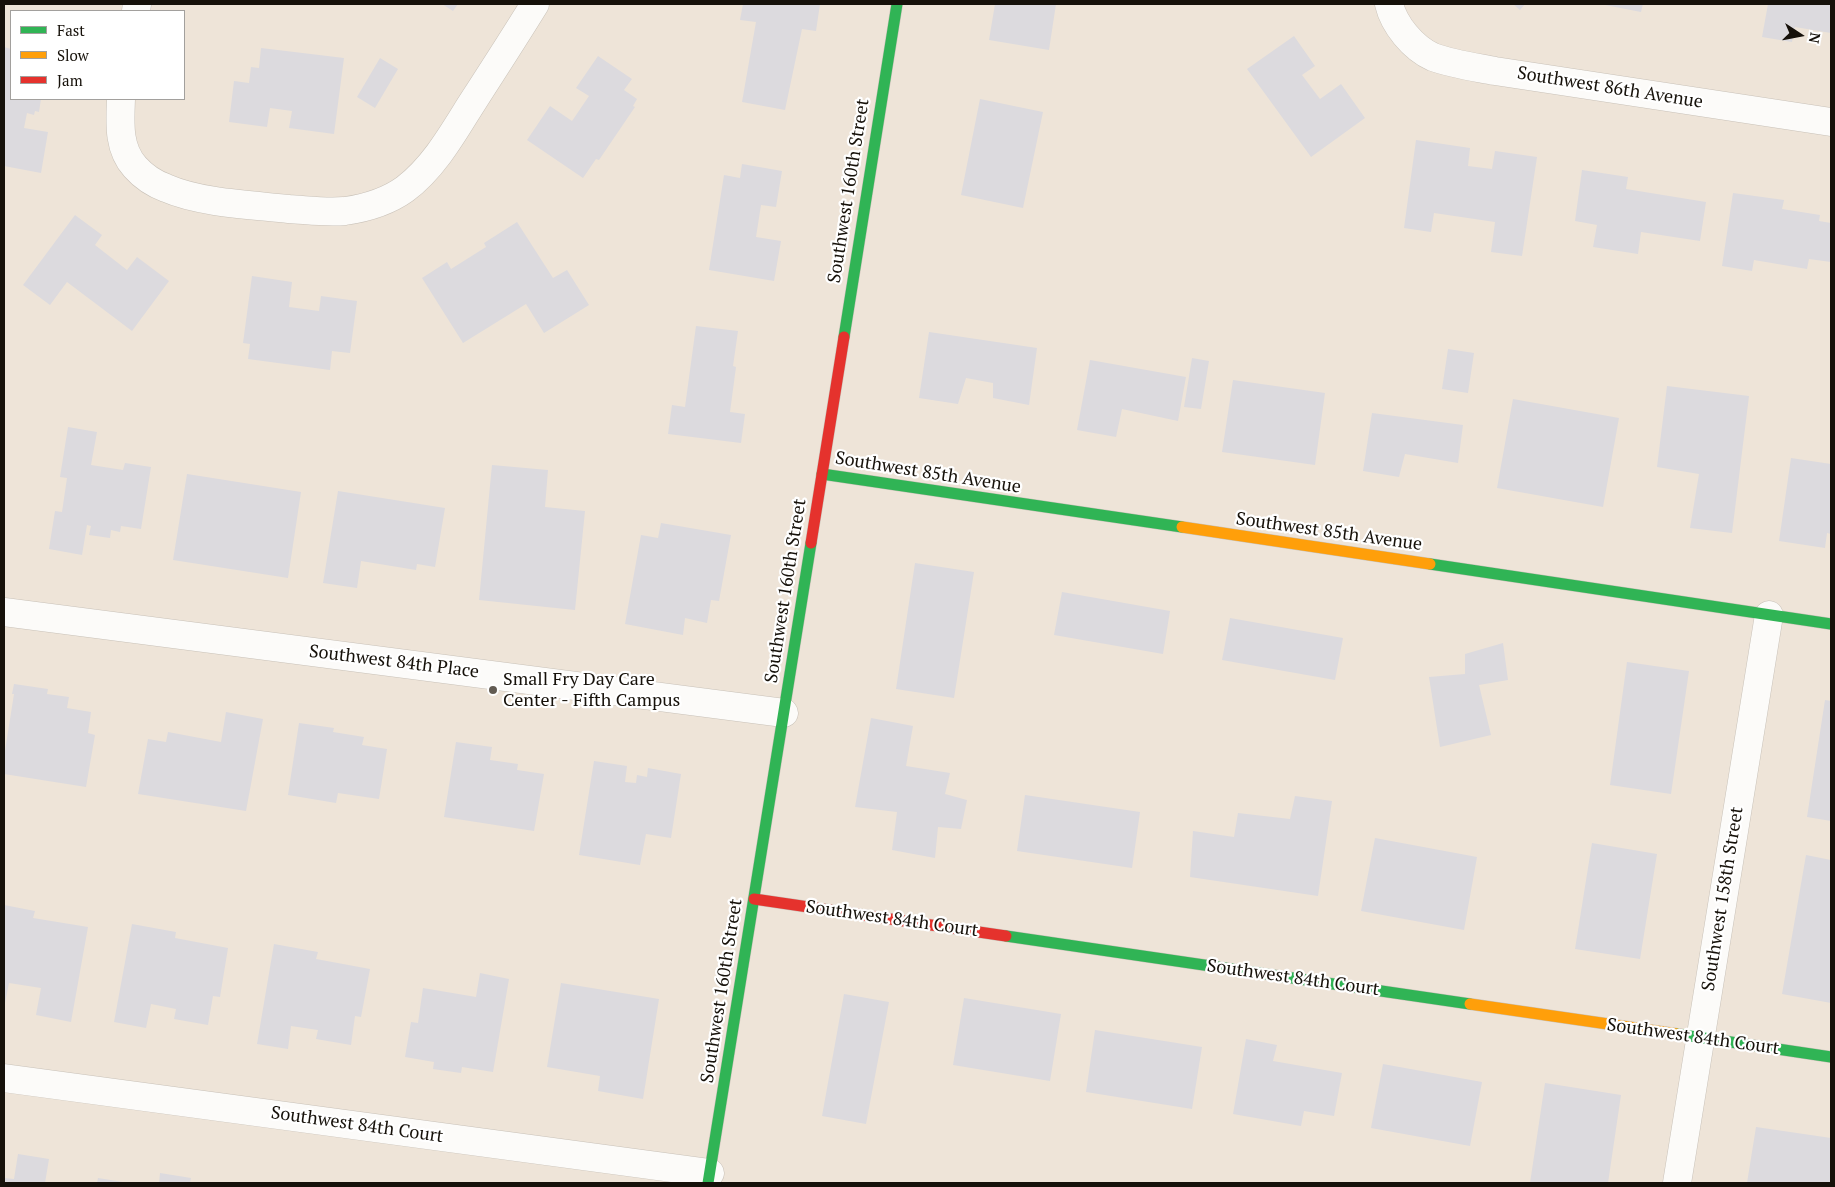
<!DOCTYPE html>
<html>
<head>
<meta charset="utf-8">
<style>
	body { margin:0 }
	#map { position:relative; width:1835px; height:1187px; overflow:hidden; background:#eee4d8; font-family:"PT Serif",serif }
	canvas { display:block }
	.frame { position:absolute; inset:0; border:5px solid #16110a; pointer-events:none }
	.legend { position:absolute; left:10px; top:10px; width:175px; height:90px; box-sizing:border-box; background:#fff; border:1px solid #a2a09d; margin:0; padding:6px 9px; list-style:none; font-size:15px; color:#16110a }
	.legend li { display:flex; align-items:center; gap:10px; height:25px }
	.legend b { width:25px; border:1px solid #a2a09d }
	.north { position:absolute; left:1775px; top:10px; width:50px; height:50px; -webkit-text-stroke:4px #fff; paint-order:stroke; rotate:101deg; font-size:14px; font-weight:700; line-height:20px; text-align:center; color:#16110a }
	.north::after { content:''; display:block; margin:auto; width:18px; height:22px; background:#16110a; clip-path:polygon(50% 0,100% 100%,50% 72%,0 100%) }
</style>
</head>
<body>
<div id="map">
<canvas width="1835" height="1187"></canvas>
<div class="frame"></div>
<ul class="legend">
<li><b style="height:6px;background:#30b455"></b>Fast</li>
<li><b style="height:6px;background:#ff9f0a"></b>Slow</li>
<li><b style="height:6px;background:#e5322d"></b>Jam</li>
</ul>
<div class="north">N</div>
</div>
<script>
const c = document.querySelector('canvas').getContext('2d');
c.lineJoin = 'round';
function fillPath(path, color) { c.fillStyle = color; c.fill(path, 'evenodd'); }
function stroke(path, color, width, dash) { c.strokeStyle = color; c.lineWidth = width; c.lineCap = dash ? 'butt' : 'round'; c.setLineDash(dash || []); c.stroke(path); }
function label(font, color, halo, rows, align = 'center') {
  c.font = font + ' "PT Serif",serif'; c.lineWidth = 4.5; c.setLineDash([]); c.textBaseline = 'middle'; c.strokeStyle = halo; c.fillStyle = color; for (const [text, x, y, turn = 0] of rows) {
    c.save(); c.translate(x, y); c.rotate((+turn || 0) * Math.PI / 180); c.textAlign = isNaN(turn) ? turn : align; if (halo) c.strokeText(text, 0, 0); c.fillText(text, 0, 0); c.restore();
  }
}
const building = new Path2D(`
	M442 4H458L453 11Z
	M743 4H820L816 31 802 29 785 110 742 102 756 22 740 20Z
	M995 4H1056L1049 50 989 40Z
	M1513 4H1525L1520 10Z
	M1600 4H1643L1641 12Z
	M1768 4H1831V33L1795 27 1792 42 1762 37Z
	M1294 36 1315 66 1302 75 1320 99 1341 84 1365 118 1311 157 1247 69Z
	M4 47 11 49V99H41L39 112 35 111 34 115 27 113 24 128 48 132 41 173 4 166Z
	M261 48 344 58 334 134 289 128 292 111 270 108 267 127 229 122 234 81 249 83 251 67 259 68Z
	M598 56 632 79 624 90 637 99 633 106 635 107 599 160 596 159 583 178 527 140 550 106 572 121 589 96 576 88Z
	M380 58 398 69 375 108 357 97Z
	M980 99 1043 112 1023 208 961 195Z
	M1416 140 1470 148 1468 166 1492 169 1495 151 1537 157 1522 256 1491 252 1495 222 1434 213 1431 232 1404 228Z
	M742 164 782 171 776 207 761 205 756 237 781 241 774 281 709 270 724 175 740 178Z
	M1582 170 1628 177 1626 189 1706 202 1700 241 1641 232 1638 254 1593 247 1597 225 1575 221Z
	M1733 193 1784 200 1782 209 1820 215 1819 221 1831 223V262L1809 259 1807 269 1754 260 1752 271 1722 266Z
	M75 215 102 235 95 245 127 270 137 257 169 281 132 331 67 282 50 305 23 285Z
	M517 222 553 278 567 270 589 305 544 333 526 304 463 343 422 278 447 262 451 269 486 247 484 243Z
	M252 276 292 282 289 307 319 311 321 296 357 301 350 353 332 351 330 370 248 359 250 344 243 343Z
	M696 326 738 331 733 366 736 367 730 412 745 414 741 443 668 434 672 405 685 407Z
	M929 332 1037 348 1029 405 993 398V383L966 378 958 404 919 398Z
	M1448 349 1474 353 1468 393 1442 389Z
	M1192 358 1209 361 1201 409 1184 407Z
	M1090 360 1186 377 1178 421 1122 409 1116 437 1077 430Z
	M1233 380 1325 393 1315 465 1222 452Z
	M1667 386 1749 396 1732 533 1690 528 1699 474 1657 467Z
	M1513 399 1619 418 1603 507 1497 488Z
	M1372 413 1463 425 1458 463 1405 454 1399 477 1363 471Z
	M68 427 97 432 91 465 123 470 125 463 151 467 141 529 121 526 120 532 111 530 110 538 89 535 91 526 87 525 82 555 49 549 55 511 62 512 67 478 60 477Z
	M1791 458 1831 464V534L1827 533 1825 548 1779 541Z
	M492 465 548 470 545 507 585 511 575 610 479 600Z
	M187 474 301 492 288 578 173 560Z
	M338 491 445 508 435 567 417 564 416 570 361 561 357 588 323 583Z
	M661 523 731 535 719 601 711 600 707 623 685 618 683 635 625 624 641 535 658 538Z
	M915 563 974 572 954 698 896 689Z
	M1062 592 1170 611 1163 654 1054 635Z
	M1230 618 1343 638 1335 680 1222 660Z
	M1503 643 1508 680 1479 685 1491 735 1440 747 1429 677 1465 674V654Z
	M1627 662 1689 671 1671 794 1610 785Z
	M14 684 48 689 47 694 69 697 67 708 91 712 88 733 95 735 86 787 4 774V757L14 694H12Z
	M1825 700 1831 701V821L1807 817Z
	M226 712 263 719 246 811 138 794 148 739 166 742 168 732 221 742Z
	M871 718 913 726 906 766 950 773 945 794 967 800 961 829 938 827 935 858 892 850 897 812 855 807Z
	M299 723 334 728 333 732 364 737 362 745 387 749 379 799 338 793 336 803 288 795Z
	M456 742 492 747 490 760 518 764 517 770 544 774 534 831 444 817Z
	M594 761 627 766 625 782 636 783 637 775 647 777 648 768 681 774 671 838 646 834 640 865 579 855Z
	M1025 795 1140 812 1132 868 1017 851Z
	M1295 796 1332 801 1318 896 1190 877 1193 831 1234 837 1238 813 1290 819Z
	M1375 838 1477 857 1464 930 1361 911Z
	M1592 843 1657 854 1640 959 1575 949Z
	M1806 855 1831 860V1003L1782 994Z
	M4 905 35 911 33 918 88 927 71 1022 36 1015 41 988 9 983 4 1008Z
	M132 924 176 932 175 938 228 948 220 997 213 996 208 1025 174 1019 176 1009 151 1004 146 1028 114 1022Z
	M274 944 318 952 316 959 370 969 361 1017 355 1016 351 1045 316 1039 318 1030 291 1026 288 1049 257 1044Z
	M480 973 509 979 493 1072 462 1067 461 1073 433 1069 434 1062 405 1057 411 1022 418 1023 423 988 476 997Z
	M561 983 659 999 643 1099 598 1091 600 1076 547 1067Z
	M844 994 889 1002 866 1124 822 1116Z
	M964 998 1061 1014 1050 1081 953 1065Z
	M1095 1030 1202 1047 1192 1109 1086 1092Z
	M1246 1039 1277 1045 1273 1061 1342 1073 1334 1116 1304 1111 1301 1126 1233 1114Z
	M1383 1064 1482 1082 1470 1146 1371 1128Z
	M1545 1083 1621 1095 1608 1183H1530Z
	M1756 1127 1831 1138V1183H1747Z
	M18 1154 49 1159 45 1183H4V1178L14 1179Z
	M160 1173 191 1178 190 1183H159Z
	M98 1178 123 1182V1183H97Z`);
const street = new Path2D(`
	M1389 4C1394 25 1413 48 1433 57 1452 64 1474 67 1495 71L1831 122
	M136 11 137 4
	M121 99C120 123 118 148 135 167 143 176 155 184 166 188 200 203 252 205 289 209 307 210 327 213 345 211 366 208 387 202 405 189 433 168 452 135 470 106 492 72 514 38 535 4
	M4 612 784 713
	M4 1078 710 1173
	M1677 1183 1769 615`);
const fast = new Path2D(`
	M844 337 897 4
	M822 474 1182 527
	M1430 564 1831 624
	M1006 936 1470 1004
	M1677 1034 1831 1057
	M708 1183 811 543`);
const slow = new Path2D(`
	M1182 527 1430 564
	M1470 1004 1677 1034`);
const jam = new Path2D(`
	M811 543 844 337
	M754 899 1006 936`);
const markers = [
	[493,690,5,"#625b52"]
];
const streetNames = [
	["Southwest 86th Avenue",1610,88,9],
	["Southwest 160th Street",849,191,-81],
	["Southwest 85th Avenue",928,473,9],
	["Southwest 85th Avenue",1329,532,8],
	["Southwest 160th Street",786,591,-81],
	["Southwest 84th Place",394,662,7],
	["Southwest 158th Street",1723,899,-81],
	["Southwest 84th Court",892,919,8],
	["Southwest 84th Court",1293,978,8],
	["Southwest 160th Street",722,991,-81],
	["Southwest 84th Court",1693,1037,8],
	["Southwest 84th Court",357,1125,8]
];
const poiNames = [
	["Small Fry Day Care",503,680],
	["Center - Fifth Campus",503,701]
];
fillPath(building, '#dcdade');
stroke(street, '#c8c1b8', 29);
stroke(fast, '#c8c1b8', 12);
stroke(slow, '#c8c1b8', 12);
stroke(jam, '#c8c1b8', 12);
stroke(street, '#fcfbf9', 28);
stroke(fast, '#30b455', 11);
stroke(slow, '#ff9f0a', 11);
stroke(jam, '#e5322d', 11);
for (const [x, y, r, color] of markers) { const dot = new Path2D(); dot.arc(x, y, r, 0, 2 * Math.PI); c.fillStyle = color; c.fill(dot); stroke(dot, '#fff', 2); }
label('18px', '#16110a', '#fff', streetNames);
label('18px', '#16110a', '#fff', poiNames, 'left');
</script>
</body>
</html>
